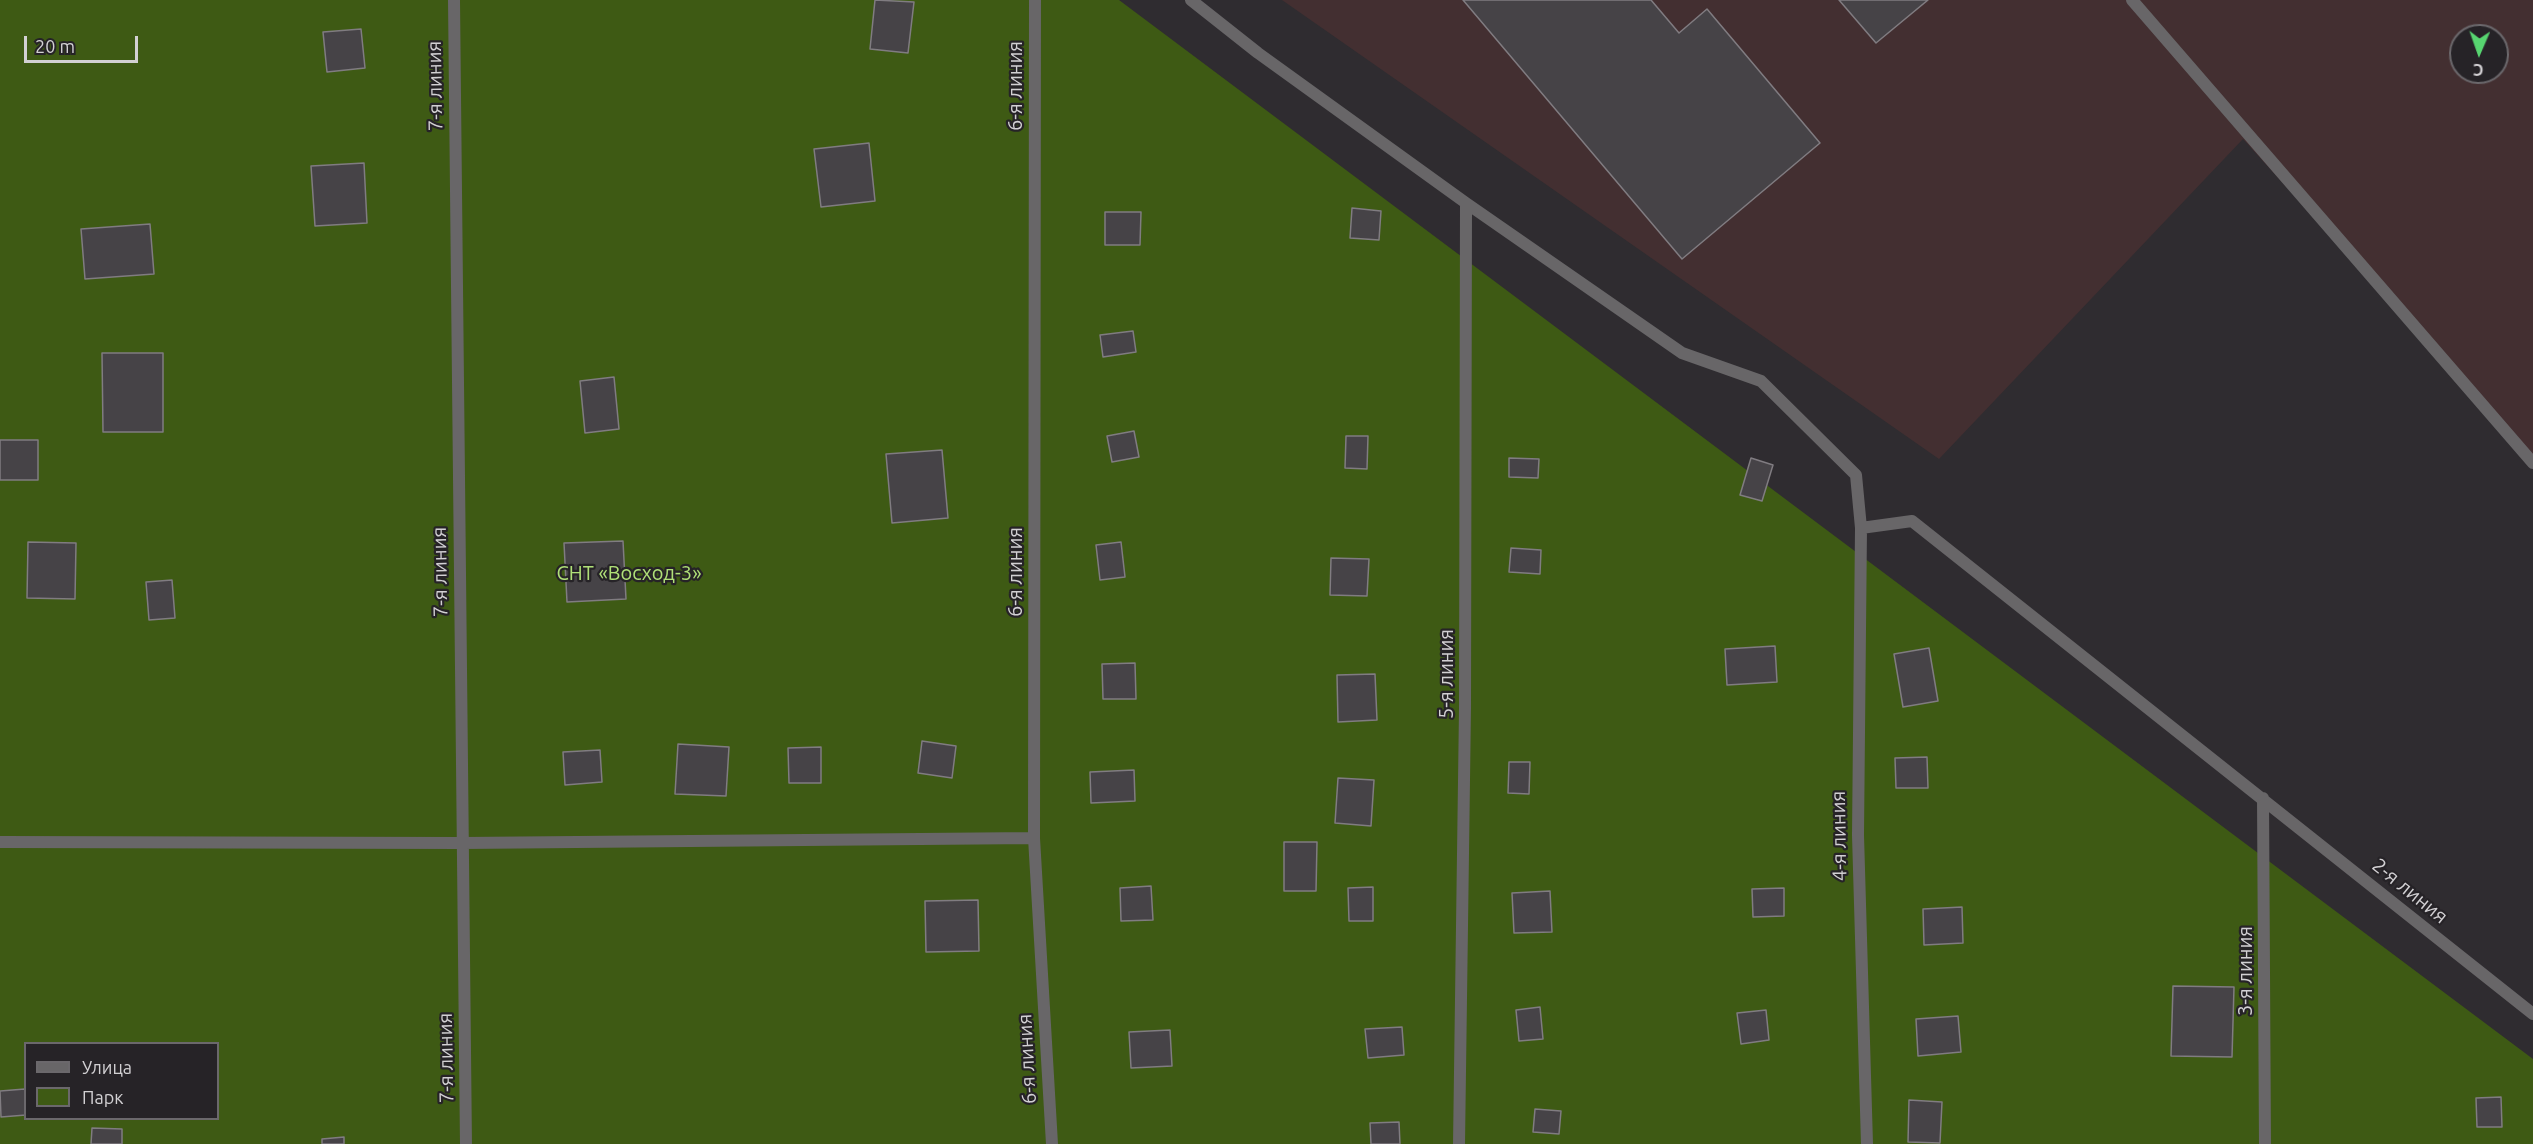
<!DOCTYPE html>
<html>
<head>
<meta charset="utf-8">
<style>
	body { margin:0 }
	#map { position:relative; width:2533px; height:1144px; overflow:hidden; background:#2f2c30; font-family:Ubuntu,sans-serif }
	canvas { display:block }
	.legend { position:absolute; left:24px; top:1042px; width:195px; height:78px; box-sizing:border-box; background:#262327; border:2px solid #6b686c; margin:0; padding:8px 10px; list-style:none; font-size:18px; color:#d2d0d3 }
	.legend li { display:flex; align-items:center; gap:12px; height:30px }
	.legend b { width:30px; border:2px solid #6b686c }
	.north { position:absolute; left:2449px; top:24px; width:60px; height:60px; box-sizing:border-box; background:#262327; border:2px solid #6b686c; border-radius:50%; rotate:182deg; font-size:16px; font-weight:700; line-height:24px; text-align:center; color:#d2d0d3 }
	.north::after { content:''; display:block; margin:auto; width:21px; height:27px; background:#57d570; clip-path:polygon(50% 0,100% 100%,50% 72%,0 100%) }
	.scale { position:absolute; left:24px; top:36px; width:114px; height:27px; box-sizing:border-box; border:3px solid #d2d0d3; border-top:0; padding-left:8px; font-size:18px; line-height:21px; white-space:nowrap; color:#d2d0d3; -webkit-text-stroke:4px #262327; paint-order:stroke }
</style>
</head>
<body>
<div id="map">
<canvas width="2533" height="1144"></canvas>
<ul class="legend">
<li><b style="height:8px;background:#686668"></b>Улица</li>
<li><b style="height:16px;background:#3e5a14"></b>Парк</li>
</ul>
<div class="north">С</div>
<div class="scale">20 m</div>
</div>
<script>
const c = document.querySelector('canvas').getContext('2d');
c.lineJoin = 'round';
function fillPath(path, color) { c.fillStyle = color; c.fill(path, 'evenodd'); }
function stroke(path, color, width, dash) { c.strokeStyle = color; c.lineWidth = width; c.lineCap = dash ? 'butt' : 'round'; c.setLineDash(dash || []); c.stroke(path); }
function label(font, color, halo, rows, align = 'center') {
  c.font = font + ' Ubuntu,sans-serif'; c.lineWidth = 4.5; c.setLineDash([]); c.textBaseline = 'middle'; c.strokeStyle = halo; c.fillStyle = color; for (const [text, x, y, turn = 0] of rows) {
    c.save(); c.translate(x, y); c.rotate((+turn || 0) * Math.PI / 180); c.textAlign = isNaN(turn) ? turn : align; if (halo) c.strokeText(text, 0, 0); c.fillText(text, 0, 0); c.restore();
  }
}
const industrial = new Path2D(`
	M1282 0H2533V460L2243 139 1939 459ZM2461 36H2497V72H2461Z`);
const green = new Path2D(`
	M0 0H1119L2533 1059V1144H0ZM26 1044H218V1118H26Z`);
const building = new Path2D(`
	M875 0 914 2 908 53 870 49Z
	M1463 0H1651L1679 33 1707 9 1820 143 1682 259Z
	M1839 0H1928L1876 43Z
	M361 29 365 68 327 72 323 32Z
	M869 143 875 201 821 207 814 149Z
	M364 163 367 223 315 226 311 166Z
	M1352 208 1381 211 1379 240 1350 238Z
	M1105 212H1141L1140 245H1105Z
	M150 224 154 274 85 279 81 229Z
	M1133 331 1136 352 1103 357 1100 335Z
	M102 353H163V432H103Z
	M614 377 619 429 585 433 580 381Z
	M1134 431 1139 457 1112 462 1107 436Z
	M1346 436H1368L1367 469 1345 468Z
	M0 440H38V480H0Z
	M942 450 948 518 892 523 886 454Z
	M1509 458 1539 459 1538 478 1509 477Z
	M1751 458 1773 465 1762 501 1740 495Z
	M623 541 626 599 567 602 564 543Z
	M28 542 76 543 75 599 27 598Z
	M1121 542 1125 577 1100 580 1096 545Z
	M1511 548 1541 550 1540 574 1509 572Z
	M1331 558 1369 559 1367 596 1330 595Z
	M172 580 175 618 149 620 146 582Z
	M1775 646 1777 682 1727 685 1725 649Z
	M1929 648 1938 701 1903 707 1894 654Z
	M1135 663 1136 699H1103L1102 664Z
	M1375 674 1377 720 1338 722 1337 675Z
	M922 741 956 746 952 778 918 773Z
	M678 744 729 747 726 796 675 794Z
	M821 747V783H789L788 748Z
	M600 750 602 782 565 785 563 752Z
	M1927 757 1928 788H1896L1895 758Z
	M1509 762H1530L1529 794 1508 793Z
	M1134 770 1135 801 1091 803 1090 772Z
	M1338 778 1374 780 1371 826 1335 823Z
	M1284 842H1317L1316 891H1284Z
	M1151 886 1153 920 1121 921 1120 888Z
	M1373 887V921H1349L1348 888Z
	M1784 888V916L1753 917 1752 889Z
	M1550 891 1552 932 1514 933 1512 893Z
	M978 900 979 951 926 952 925 901Z
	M1962 907 1963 943 1924 945 1923 909Z
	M2173 986 2234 987 2232 1057 2171 1056Z
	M1540 1007 1543 1039 1519 1041 1516 1010Z
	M1766 1010 1769 1040 1741 1044 1737 1013Z
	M1958 1016 1961 1052 1918 1056 1916 1019Z
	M1402 1027 1404 1055 1368 1058 1365 1029Z
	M1170 1030 1172 1066 1131 1068 1129 1032Z
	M25 1089 26 1115 1 1117 0 1091Z
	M2501 1097 2502 1127H2477L2476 1098Z
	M1909 1100 1942 1102 1940 1143 1908 1142Z
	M1535 1109 1561 1111 1559 1134 1533 1132Z
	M1399 1122 1400 1144H1371L1370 1123Z
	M92 1128 122 1129V1144H91Z
	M344 1137V1144H322V1139Z`);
const street = new Path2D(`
	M454 0 466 1144
	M1035 0 1034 838 1052 1144
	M1191 0 1258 53 1466 203 1682 353 1761 381 1856 475 1861 528 1912 521 2533 1014
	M2132 0 2533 463
	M1861 528 1858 835 1867 1144
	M2263 798 2265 1144
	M0 842 463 843 1034 838
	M1459 1144 1465 708 1466 203`);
const streetNames = [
	["7-я линия",435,86,-91],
	["6-я линия",1015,86,-90],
	["7-я линия",440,572,-91],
	["6-я линия",1015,572,-90],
	["5-я линия",1446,674,-90],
	["4-я линия",1839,836,-91],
	["2-я линия",2410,891,39],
	["3-я линия",2245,971,-90],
	["7-я линия",446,1058,-91],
	["6-я линия",1027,1059,-93]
];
const parkNames = [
	["СНТ «Восход-3»",629,573]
];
fillPath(industrial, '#432f31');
fillPath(green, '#3e5a14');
fillPath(building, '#464347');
stroke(building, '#807c81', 1.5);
stroke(street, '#686668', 12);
label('20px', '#d2d0d3', '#262327', streetNames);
label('20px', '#b0e078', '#262327', parkNames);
</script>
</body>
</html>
